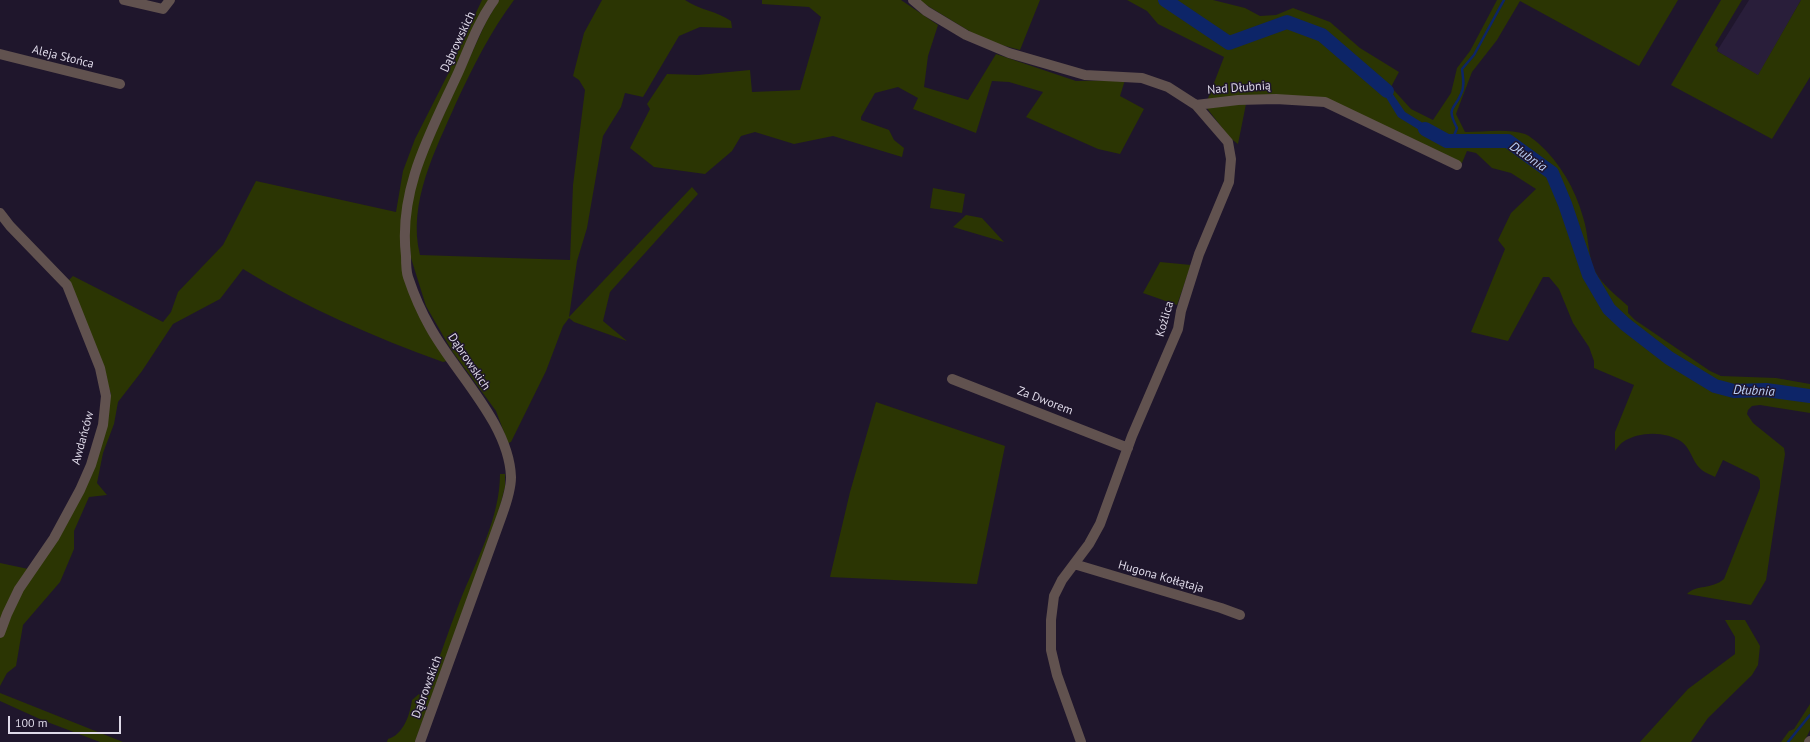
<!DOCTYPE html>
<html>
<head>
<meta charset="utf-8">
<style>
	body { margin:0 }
	#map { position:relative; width:1810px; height:742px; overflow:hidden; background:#1f162c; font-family:"PT Sans",sans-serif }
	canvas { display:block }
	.scale { position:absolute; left:8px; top:716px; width:113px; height:18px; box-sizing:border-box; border:2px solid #ded9e8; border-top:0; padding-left:5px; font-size:12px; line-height:14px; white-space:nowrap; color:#ded9e8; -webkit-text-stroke:3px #1f162c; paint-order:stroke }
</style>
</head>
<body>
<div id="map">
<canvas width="1810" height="742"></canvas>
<div class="scale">100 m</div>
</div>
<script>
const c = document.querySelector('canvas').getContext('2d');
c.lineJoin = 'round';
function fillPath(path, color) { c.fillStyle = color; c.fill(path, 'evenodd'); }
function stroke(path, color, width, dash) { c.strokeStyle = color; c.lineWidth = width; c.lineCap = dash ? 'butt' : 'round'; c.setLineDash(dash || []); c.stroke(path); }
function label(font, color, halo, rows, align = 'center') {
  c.font = font + ' "PT Sans",sans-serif'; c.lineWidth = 3; c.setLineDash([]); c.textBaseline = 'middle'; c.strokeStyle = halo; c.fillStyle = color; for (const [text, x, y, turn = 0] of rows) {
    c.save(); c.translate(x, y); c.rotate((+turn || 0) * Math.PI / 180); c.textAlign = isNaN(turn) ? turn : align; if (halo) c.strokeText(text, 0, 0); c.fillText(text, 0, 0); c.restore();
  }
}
const built = new Path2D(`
	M1749 0H1801L1758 76 1717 51Z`);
const green = new Path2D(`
	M482 0H490L417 158 403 259 447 361 443 362C374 337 306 308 243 269L220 299 173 324 142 371 118 402 114 424 103 453 97 483 107 495 89 497 74 531V549L60 582 23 625 16 666 7 673 0 686V563L33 570 72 509 111 394 67 282 73 276 163 322 171 312 178 292 223 245 256 181 396 212 403 171 415 139 449 72 447 66 454 59Z
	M499 0H514C490 32 473 67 456 103 436 149 407 203 420 255L570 260 573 185 585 90 579 80 573 76 584 33 602 0H685C699 10 717 11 731 21L732 28 700 27 679 36 643 97 625 93 621 107 603 136 587 228 577 261 569 317 692 187 698 194 610 292 603 321 627 341 574 322 569 318 563 326 546 371 511 442 508 443 496 411 452 351 426 306 411 258 408 231 412 199 425 156 469 59 486 22Z
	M762 0H901L938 25 928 56 924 87 968 100 996 54 1076 81 1125 80 1120 96 1144 109 1120 154 1098 149 1026 117 1043 92 1009 82 992 81 976 133 913 109 918 98 898 87 875 93 861 117V120L889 130 894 140 904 148 902 157 833 136 794 144 755 132 741 136 732 151 705 174 654 167 630 148 650 109 647 104 667 74 698 75 750 70 752 92 800 90 821 17 809 7 762 4Z
	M918 0H1040L1020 50 994 43 974 34Z
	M1127 0H1213L1245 8 1260 16 1276 15 1293 8 1330 22 1360 48 1399 72 1391 87 1411 109 1433 120 1451 93 1457 68 1470 51 1497 0H1678L1639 66 1520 1 1497 40 1472 72 1456 114 1465 132C1484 132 1507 128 1525 134 1530 136 1534 140 1538 143 1560 162 1575 189 1583 217 1589 235 1587 253 1595 271 1602 285 1617 296 1628 306V313L1635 320 1710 371 1721 376 1776 378 1810 384V413L1760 405 1752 406 1748 410 1747 414 1753 423 1784 448 1785 454 1766 580 1751 605 1687 594C1697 584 1711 590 1724 579L1760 488V481L1758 477 1723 460 1715 477C1709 474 1701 471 1697 465 1692 458 1689 447 1682 442 1666 431 1639 431 1623 442 1620 444 1617 448 1615 451V432L1634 385 1594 368V361L1589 347 1573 323 1559 289 1549 277H1543L1508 341 1471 332 1505 249 1498 240 1511 213 1536 189 1511 173 1492 168 1476 153 1467 151 1462 163 1325 99 1207 101 1224 57 1158 24 1147 11Z
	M1721 0H1742L1715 45 1718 48 1717 51 1758 75 1801 0H1810V77L1772 139 1671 85Z
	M1246 104 1238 144 1230 138 1206 107Z
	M933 188 965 194 962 213 930 208Z
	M966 215 982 218 1004 242 953 227Z
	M1160 262 1191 265 1177 305 1143 293Z
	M876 402 1005 446 977 584 830 577 850 492Z
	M500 474H505V487L497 518 415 742H387L388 739C403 735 410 715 412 700L419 694 424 700 426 696C437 664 448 632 460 601 476 561 500 518 500 474Z
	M1725 620H1745L1760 646 1758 665 1752 675 1708 718 1691 742H1640L1688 689 1735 654V637Z
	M0 693 123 742H100L42 720 0 701Z
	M1810 704V730L1804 742H1781L1789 731 1794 729Z`);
const water = new Path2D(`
	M1375 76 1388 87 1405 112 1444 136 1439 142 1398 117 1384 94 1372 85Z`);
const stream = new Path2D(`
	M1452 141 1457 128C1446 106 1454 111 1461 94 1465 87 1463 77 1462 69L1474 55 1504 0
	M1788 742 1810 715`);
const river = new Path2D(`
	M1165 0 1229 43 1287 22 1322 35 1387 91
	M1425 129 1447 141H1508L1552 173 1565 204 1589 275 1609 309 1625 324 1669 358 1715 386 1734 391 1766 390 1810 396`);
const minor = new Path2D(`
	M124 0 163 9 170 0
	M913 0 926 11 966 35 1009 53 1085 75 1142 78 1168 87 1196 105 1228 142 1231 159 1229 182 1199 254 1181 311 1178 329 1132 436 1100 524 1089 544 1062 580 1054 596 1051 620V650L1057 675 1081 742
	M0 54 120 84
	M1196 105 1238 100 1276 99 1325 102 1457 165
	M0 213 10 226 67 285 100 368 106 396 103 425 91 465 80 490 54 538 19 589 7 614 0 633
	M952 379 1128 448
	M1074 564 1221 608 1240 615
	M420 742 502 515C506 504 511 489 511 477 509 423 455 373 430 327 422 313 413 292 408 277 406 271 406 263 406 256 398 189 431 132 458 73 469 48 478 22 494 0
	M1809 742 1810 741`);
const streetNames = [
	["Dąbrowskich",458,42,-65],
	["Aleja Słońca",63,57,14],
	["Nad Dłubnią",1239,88,-4],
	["Koźlica",1165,319,-74],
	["Dąbrowskich",469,362,56],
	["Za Dworem",1045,401,21],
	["Awdańców",83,438,-75],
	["Hugona Kołłątaja",1161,577,16],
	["Dąbrowskich",427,687,-70]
];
const waterNames = [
	["Dłubnia",1528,157,35],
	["Dłubnia",1754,391,3]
];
fillPath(built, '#291e3a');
fillPath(green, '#2b3503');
fillPath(water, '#0d2568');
stroke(stream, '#0d2568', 2.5);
stroke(river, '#0d2568', 14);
stroke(minor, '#61524f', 10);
label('12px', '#ded9e8', '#1f162c', streetNames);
label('italic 13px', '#bcd0f8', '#1f162c', waterNames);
</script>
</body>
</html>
